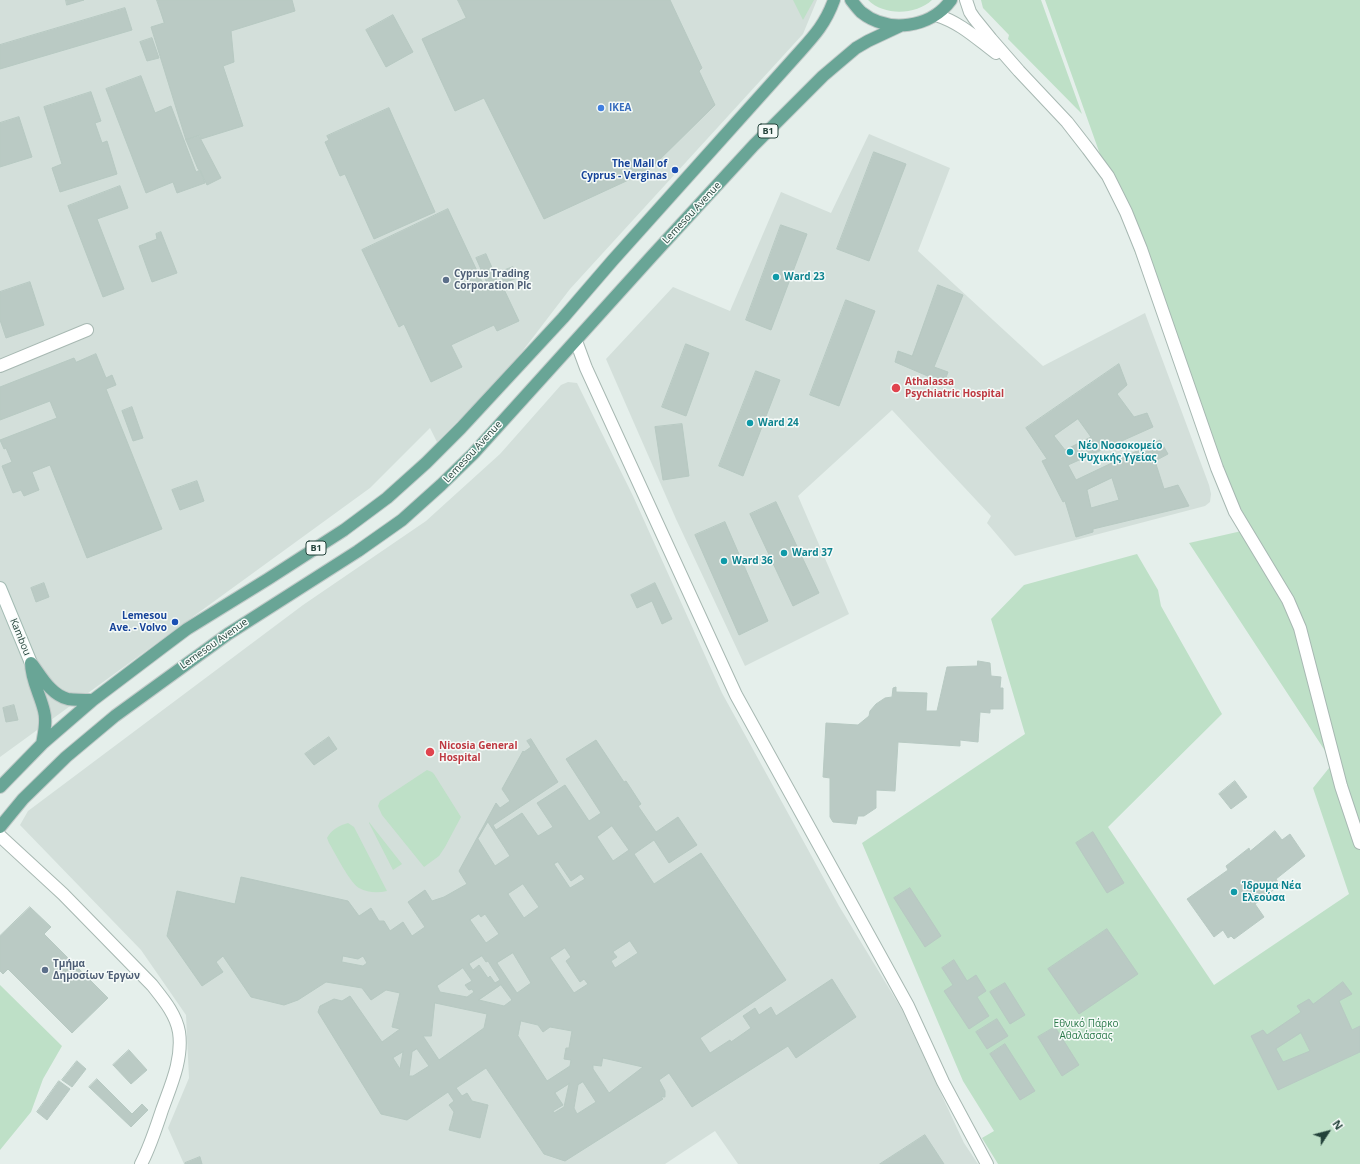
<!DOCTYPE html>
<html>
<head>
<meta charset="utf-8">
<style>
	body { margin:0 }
	#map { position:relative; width:1360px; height:1164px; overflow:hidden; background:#e5efeb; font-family:"Open Sans",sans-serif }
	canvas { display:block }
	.north { position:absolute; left:1308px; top:1112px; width:40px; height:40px; -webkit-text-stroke:3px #f6fbf9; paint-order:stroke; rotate:54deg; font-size:11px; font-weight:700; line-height:16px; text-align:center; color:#23423a }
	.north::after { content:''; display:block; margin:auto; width:14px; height:18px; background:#23423a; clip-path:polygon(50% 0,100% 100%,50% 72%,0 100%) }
</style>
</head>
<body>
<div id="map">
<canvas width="1360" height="1164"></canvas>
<div class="north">N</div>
</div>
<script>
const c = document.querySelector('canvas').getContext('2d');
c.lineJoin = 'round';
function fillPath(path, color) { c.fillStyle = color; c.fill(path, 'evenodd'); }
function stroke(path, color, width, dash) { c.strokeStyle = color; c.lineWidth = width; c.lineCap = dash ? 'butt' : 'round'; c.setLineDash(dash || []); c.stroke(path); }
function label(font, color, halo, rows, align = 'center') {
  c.font = font + ' "Open Sans",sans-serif'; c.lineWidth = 3; c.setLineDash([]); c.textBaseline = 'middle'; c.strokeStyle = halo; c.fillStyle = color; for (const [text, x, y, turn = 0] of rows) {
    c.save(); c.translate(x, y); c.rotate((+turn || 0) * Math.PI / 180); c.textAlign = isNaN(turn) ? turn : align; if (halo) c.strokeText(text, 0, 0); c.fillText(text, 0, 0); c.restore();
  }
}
const built = new Path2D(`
	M0 0H817L803 34 570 289 508 370 437 442 430 428 370 488 0 757Z
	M869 134 950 168 918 251 1043 366 1145 313 1209 485 1211 494 1210 502 1205 506 1015 556 987 523 991 516 892 410 798 496 849 614 745 666 676 519 606 359 673 287 730 311 781 192 831 213Z
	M568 382 577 383 633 496 722 693 839 906 901 1008 964 1143 978 1164H738L715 1131 665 1164H184L168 1128 189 1078 186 1015 141 950 20 825 28 811 303 605 426 521 500 454 561 385Z`);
const green = new Path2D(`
	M793 0H814L803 20Z
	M868 0H932C916 15 884 16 868 0Z
	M981 0H1041L1082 114 1008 39 1009 35 983 8Z
	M1045 0H1360V1164H998L982 1138 994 1131 963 1081 862 843 1025 734 991 619 1024 585 1137 554 1158 590 1161 606 1222 714 1108 827 1214 985 1349 894 1313 788 1333 763 1189 543 1246 530 1137 258Z
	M427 770 432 772 434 774 461 817 445 847 439 856 424 867 382 815 378 806 380 801Z
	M369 822 402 864 393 870 369 823Z
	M348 823 354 827 387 891C378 893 368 893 359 888 350 883 335 853 329 843L327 838C331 830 340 825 348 823Z
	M0 985 62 1046 43 1079 31 1112 0 1150Z`);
const building = new Path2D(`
	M66 0H84L67 5Z
	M157 0H292L295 11 231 31 234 62 223 66 243 126 201 139 200 135 186 140 151 27 164 23Z
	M458 0H670L702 68 699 71 715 105 648 171 544 219 484 98 455 111 422 39 466 18Z
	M125 8 132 30 0 69V45Z
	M393 15 413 52 386 67 366 30Z
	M152 38 159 58 147 61 140 42Z
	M141 76 155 113 171 106 196 172 200 170 205 183 177 193 173 182 146 193 106 89Z
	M91 92 101 121 95 123 102 143 107 141 117 174 60 192 52 168 62 164 44 107Z
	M389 108 435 212 374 239 345 174 340 176 325 142 329 140 327 136Z
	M19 117 32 157 0 167V123Z
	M199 136 221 178 207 185 200 170 198 169 186 140Z
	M874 152 906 164 869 261 837 249Z
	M120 186 128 208 97 219 124 289 103 297 68 206Z
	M448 209 486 290 501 283 519 321 497 331 494 325 451 345 462 367 431 382 404 324 399 327 362 250Z
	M781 225 807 234 771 330 746 320Z
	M161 232 177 273 152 282 139 246 157 239 156 234Z
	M486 254 497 279 487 283 476 258Z
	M513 267 517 278 504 283 500 272Z
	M30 282 44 325 6 338 0 320V292Z
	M938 285 963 295 934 367 948 372 944 383 895 362 898 351 912 356Z
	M846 300 875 311 839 406 810 395Z
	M686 344 709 353 686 416 662 407Z
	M96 354 106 378 112 375 116 385 106 389 162 529 87 558 50 465 32 472 39 490 24 496 21 490 13 493 2 466 12 462 6 448 4 449 0 440 57 418 50 401 0 420V387L74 358 76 362Z
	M1119 364 1127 385 1117 394 1134 417 1147 413 1153 427 1068 465 1076 480 1160 440 1168 454 1155 461 1164 489 1178 485 1189 506 1093 529V532L1076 537 1065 501 1063 502 1042 461 1047 459 1026 428ZM1078 419 1091 437 1065 450 1054 436ZM1112 478 1119 500 1091 508 1087 490Z
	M756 371 780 380 743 476 719 466Z
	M132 407 143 438 133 441 122 411Z
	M682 424 689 476 663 480 655 427Z
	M197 481 204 501 180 510 172 490Z
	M776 502 819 593 793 606 750 514Z
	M725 522 768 621 739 635 695 535Z
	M44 583 49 597 36 602 31 588Z
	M655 583 672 619 662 624 652 601 637 608 631 595Z
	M978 661 990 663 991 676 1001 677 1000 688H1003V709H990V713L980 712 978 742 960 740V746L898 742 895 791 876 790V808L864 816H858L856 824 833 822 830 817V778L823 777 826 723 858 725 869 716 870 711 876 704 885 698 892 697 893 688 896 687V692L927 693 926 711H937L947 667 977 666Z
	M14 705 18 720 6 722 3 708Z
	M329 737 337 749 314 765 305 754Z
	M531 739 558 782 493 825 496 830 522 813 538 836 553 827 537 803 565 785 589 821 601 813 566 759 596 740 624 782 626 781 641 804 638 806 656 832 678 817 697 845 669 863 654 840 634 854 654 884 701 853 786 980 700 1038 710 1053 730 1040 731 1042 751 1028 743 1016 755 1008 759 1015 771 1007 776 1016 832 979 856 1017 796 1058 788 1046 692 1107 669 1073 659 1080 665 1091V1097H661L663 1099 565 1161 544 1154 486 1068 456 1088 462 1096 467 1093 472 1101 488 1105 480 1138 449 1130 454 1112 449 1105 454 1101 448 1092 407 1120 381 1114 318 1012 320 1006 334 999 342 1001 350 996 382 1042 400 1029 392 1027 400 993 386 990 371 1000 362 988 326 982 298 1000 284 1005 251 997 223 956 216 962 223 972 202 986 167 936 177 891 235 904 241 877 348 901 359 916 371 908 379 921H384L390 931 403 922 412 936 425 927 408 902 425 890 432 901 444 897 467 884 459 871 496 803 500 808 510 801 502 789 523 751 524 752 531 747 527 741ZM488 822 510 856 495 866 478 839ZM612 826 629 850 613 861 597 837ZM558 862 571 881 581 874 585 879 570 888 554 864ZM523 884 539 907 524 918 508 894ZM479 914 481 917 485 914 499 934 486 943 470 920ZM630 941 638 953 615 968 611 961 617 957 613 952ZM565 948 571 957 566 961 580 982 584 979 588 984 574 993 550 958ZM513 953 531 983 517 993 497 963ZM343 956 358 959 363 956 367 963 363 966 342 962ZM482 956 486 962 488 961 500 980 495 983 490 976 488 978 479 965 473 970 469 964ZM463 968 472 981 465 985 469 990 472 989 474 992 467 997 440 992 437 986ZM501 985 512 1000 504 1006 479 1000ZM435 1003 487 1014 484 1028 439 1060 423 1036H431ZM521 1021 538 1025 543 1032 550 1027 572 1031 569 1048H566L564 1059 571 1060 570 1066 547 1081 518 1036ZM417 1049 429 1066 413 1076H409L412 1052ZM403 1052 400 1069 393 1058ZM603 1058 643 1067 609 1093 593 1069V1065L601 1066ZM583 1082 596 1102 577 1114 574 1108 578 1085ZM569 1084 564 1107 554 1113 553 1111 563 1105 555 1093Z
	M1235 781 1247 797 1231 809 1219 794Z
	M1275 831 1282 840 1290 834 1305 856 1276 879 1280 885 1255 904 1264 917 1234 939 1231 936 1228 938 1223 930 1214 937 1187 899 1228 870 1226 866 1249 848 1250 851Z
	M1093 832 1124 883 1107 893 1076 843Z
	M910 888 941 936 925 947 894 898Z
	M30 907 51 927 44 934 108 998 72 1033 8 969 3 974 0 971V936Z
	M1107 929 1138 974 1079 1014 1048 969Z
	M954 960 967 981 976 975 986 991 977 997 989 1016 969 1029 944 991 953 985 942 968Z
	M1343 982 1352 994 1339 1001 1352 1030 1360 1026V1052L1278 1090 1251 1036 1263 1030 1267 1035 1301 1012 1297 1006 1309 999 1313 1004ZM1301 1033 1310 1051 1283 1062 1276 1049Z
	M1005 983 1025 1015 1010 1024 990 992Z
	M997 1019 1008 1036 987 1049 976 1032Z
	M1055 1027 1079 1065 1062 1076 1038 1037Z
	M1005 1044 1035 1091 1020 1100 990 1054Z
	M129 1050 147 1070 131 1084 113 1065Z
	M77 1061 86 1069 72 1087 62 1080Z
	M97 1079 132 1114 142 1104 148 1110 131 1127 89 1087Z
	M59 1081 70 1089 47 1120 37 1112Z
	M925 1135 944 1164H880Z
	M200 1157 202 1164H185V1163Z`);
const street = new Path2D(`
	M966 0 970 12 974 18 991 39 1019 71 1067 122 1088 149 1108 176 1126 212 1141 249 1217 468 1235 512 1288 600 1300 628 1341 786 1360 843
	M936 15C961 23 976 38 996 53
	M576 341 586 368 736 695 908 1006 943 1082 987 1164
	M0 366 87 330
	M0 836 63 894 152 985C163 999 176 1014 179 1032 183 1059 171 1085 162 1110 156 1128 150 1147 141 1164`);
const secondary = new Path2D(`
	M0 588 31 663`);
const primary = new Path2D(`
	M851 0C854 4 857 8 861 12 888 34 931 28 951 0
	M31 663C31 680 40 694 44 711 47 722 44 733 42 744
	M32 664C41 676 51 695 68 699 76 700 85 700 93 700
	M0 787 42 744 93 700 163 647 187 629 268 579 344 530 387 498 426 463 461 428 563 318 613 260 796 56C813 37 825 25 834 0
	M0 827 23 799 66 757 115 716 228 634 358 551 402 520 441 485 473 454 652 256 754 145 823 76 856 48 868 41 900 26`);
const markers = [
	[601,108,4,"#3f7fe0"],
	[675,170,4,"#1a4fb4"],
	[776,277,4,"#0f9aa8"],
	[446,280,4,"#5c6f8a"],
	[896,388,5,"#e0444e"],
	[750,423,4,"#0f9aa8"],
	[1070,452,4,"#0f9aa8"],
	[784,553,4,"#0f9aa8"],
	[724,561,4,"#0f9aa8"],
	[175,622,4,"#1a4fb4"],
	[430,752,5,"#e0444e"],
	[1234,892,4,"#0f9aa8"],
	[45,970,4,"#5c6f8a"]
];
const shields = [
	[768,131,20],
	[316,548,20]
];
const shieldNames = [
	["B1",768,131],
	["B1",316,548]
];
const shopNames = [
	["IKEA",609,108]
];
const transitNames = [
	["The Mall of",667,164],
	["Cyprus - Verginas",667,176],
	["Lemesou",167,616],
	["Ave. - Volvo",167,628]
];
const streetNames = [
	["Lemesou Avenue",692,213,-47],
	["Lemesou Avenue",473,452,-47],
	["Kambou",20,637,68],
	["Lemesou Avenue",214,644,-35]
];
const serviceNames = [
	["Cyprus Trading",454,274],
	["Corporation Plc",454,286],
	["Τμήμα",53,964],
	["Δημοσίων Έργων",53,976]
];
const cultureNames = [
	["Ward 23",784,277],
	["Ward 24",758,423],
	["Νέο Νοσοκομείο",1078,446],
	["Ψυχικής Υγείας",1078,458],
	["Ward 37",792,553],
	["Ward 36",732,561],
	["Ίδρυμα Νέα",1242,886],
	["Ελεούσα",1242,898]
];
const healthNames = [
	["Athalassa",905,382],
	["Psychiatric Hospital",905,394],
	["Nicosia General",439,746],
	["Hospital",439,758]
];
const parkNames = [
	["Εθνικό Πάρκο",1086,1024],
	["Αθαλάσσας",1086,1036]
];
fillPath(built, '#d3dfda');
fillPath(green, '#bee0c7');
fillPath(building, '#bacac4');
stroke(building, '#b7c9c2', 1);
stroke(street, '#a7b8b2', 14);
stroke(secondary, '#a3bbb3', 14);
stroke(primary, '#c1cac8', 14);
stroke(street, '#fff', 12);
stroke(secondary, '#fff', 12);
stroke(primary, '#69a596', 12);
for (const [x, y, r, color] of markers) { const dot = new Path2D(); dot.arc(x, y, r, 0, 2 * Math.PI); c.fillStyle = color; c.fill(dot); stroke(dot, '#f6fbf9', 1.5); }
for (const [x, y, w] of shields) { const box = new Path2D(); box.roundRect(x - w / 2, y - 7, w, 14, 3); c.fillStyle = '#f6fbf9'; c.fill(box); stroke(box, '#23423a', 1); }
label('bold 9px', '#23423a', null, shieldNames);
label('bold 10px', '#366cbe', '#f6fbf9', shopNames, 'left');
label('bold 10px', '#164399', '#f6fbf9', transitNames, 'right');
label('10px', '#23423a', '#f6fbf9', streetNames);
label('bold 10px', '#4e5e75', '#f6fbf9', serviceNames, 'left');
label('bold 10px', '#0d838f', '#f6fbf9', cultureNames, 'left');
label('bold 10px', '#be3a42', '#f6fbf9', healthNames, 'left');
label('10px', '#2c7a4b', '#f6fbf9', parkNames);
</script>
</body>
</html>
